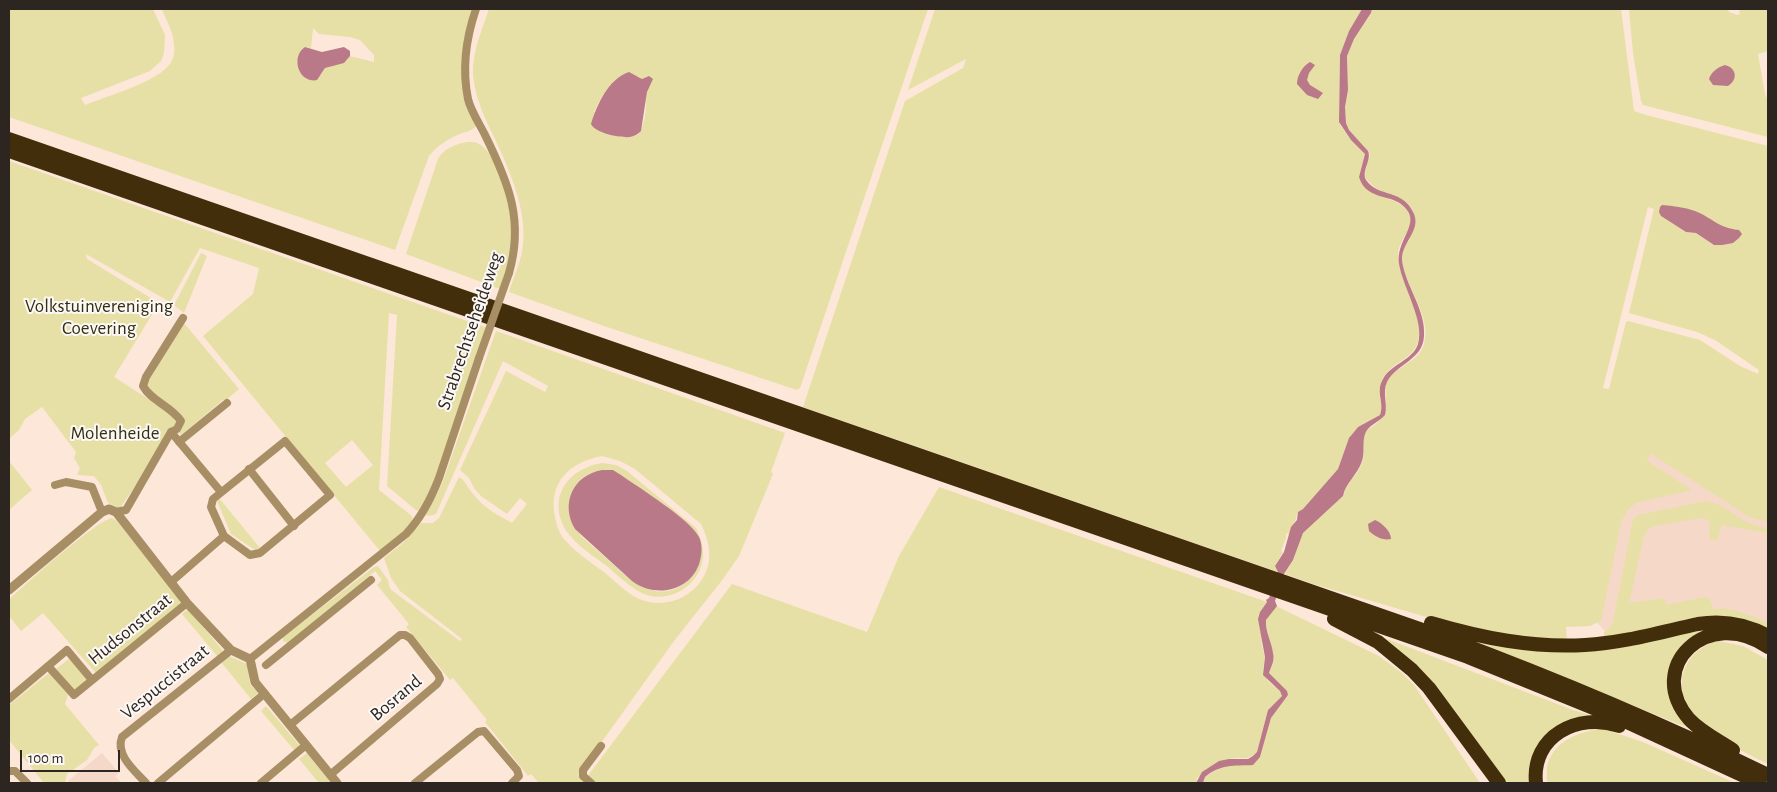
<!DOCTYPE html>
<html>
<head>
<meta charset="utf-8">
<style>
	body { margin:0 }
	#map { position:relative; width:1777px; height:792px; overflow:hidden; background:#fde7d9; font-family:"Alegreya Sans",sans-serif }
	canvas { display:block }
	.frame { position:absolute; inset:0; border:10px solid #2d2520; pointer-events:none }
	.scale { position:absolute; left:20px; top:750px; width:100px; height:22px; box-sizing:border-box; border:2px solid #2d2520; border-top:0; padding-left:6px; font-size:15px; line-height:18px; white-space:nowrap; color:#2d2520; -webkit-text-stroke:4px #fcf8f5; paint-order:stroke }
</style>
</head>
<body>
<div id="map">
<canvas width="1777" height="792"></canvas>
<div class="frame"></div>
<div class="scale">100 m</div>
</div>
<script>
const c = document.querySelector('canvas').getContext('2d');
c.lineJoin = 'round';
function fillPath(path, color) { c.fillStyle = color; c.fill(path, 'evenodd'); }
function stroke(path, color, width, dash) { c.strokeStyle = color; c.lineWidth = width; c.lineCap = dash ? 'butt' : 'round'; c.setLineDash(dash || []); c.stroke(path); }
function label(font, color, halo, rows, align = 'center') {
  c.font = font + ' "Alegreya Sans",sans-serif'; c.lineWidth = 4; c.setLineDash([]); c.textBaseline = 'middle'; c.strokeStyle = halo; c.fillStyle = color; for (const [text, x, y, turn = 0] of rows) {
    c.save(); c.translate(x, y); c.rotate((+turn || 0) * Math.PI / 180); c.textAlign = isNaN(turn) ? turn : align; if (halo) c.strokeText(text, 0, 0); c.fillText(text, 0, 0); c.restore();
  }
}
const built = new Path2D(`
	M1645 444 1768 515V629L1608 635 1595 620 1609 540Z
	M102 753 119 773 115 776 122 783H70L68 781Z`);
const green = new Path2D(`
	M9 9H153L165 35 164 53 161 61 150 71 81 98 85 105C107 96 157 82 170 64 174 58 175 51 174 45 174 32 166 21 162 9H479L465 67 477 125C472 132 463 132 455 136 445 141 436 147 429 156L395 250 9 117ZM313 28 319 34 350 37 360 40 374 55V62L350 56 346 61 325 68 321 75 306 79 300 72 297 61 305 47 311 48Z
	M489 9H928L800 388 797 390 607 327 509 292C513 279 519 266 522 252 529 214 511 174 495 139 485 119 475 98 473 75 472 52 482 30 489 9ZM638 76 642 79H645C647 93 648 125 637 135L594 112 601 98 615 80Z
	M935 9H1362L1349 31 1340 55 1339 111 1340 125 1351 140 1365 154 1359 177C1368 184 1377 192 1387 198 1395 202 1404 203 1409 212 1416 228 1398 239 1398 255 1399 282 1419 306 1419 332 1420 359 1394 359 1383 378 1375 392 1385 403 1380 415L1358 427 1354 432 1349 439 1338 469 1303 509 1297 514C1296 521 1292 527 1290 534L1286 533V538L1281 551 1283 552 1275 566 1278 572 803 407 905 101 963 68 966 59 908 90Z
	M1372 9H1621L1634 111 1646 115 1768 146V521L1755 519 1748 516 1650 453 1647 461 1692 490 1636 503 1627 511 1621 522 1601 621 1590 626 1566 627 1567 642 1547 641 1464 628 1310 583 1285 574 1293 560 1303 533 1343 496C1346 483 1360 473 1363 460 1365 451 1361 441 1365 433 1368 428 1373 427 1376 424 1380 420 1386 408 1386 403 1387 395 1383 389 1387 381 1395 367 1417 362 1423 347 1434 318 1405 288 1402 260 1401 247 1408 245 1411 235 1413 228 1411 217 1412 209 1399 201 1368 187 1364 175L1370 155 1368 151 1349 130 1346 123 1345 107 1348 90 1347 56 1354 39 1371 14ZM1648 207 1654 209 1629 313 1697 332 1715 340 1759 370 1758 374 1740 366 1700 340 1628 321 1626 322 1609 389 1603 388ZM1661 216 1713 222 1721 226 1737 230 1714 245 1696 233 1686 232Z
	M1629 9H1728L1729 12 1737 15 1740 14 1739 9H1768V51L1758 54 1765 94 1768 100V137L1643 105 1641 101 1633 53Z
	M467 142C473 142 477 142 482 146 502 161 514 220 513 244 512 259 505 274 500 289L406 254 438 159C443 149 456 144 467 142Z
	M9 161 487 328 433 485 420 509 417 511 387 486 397 315 389 313 379 490 412 516 413 521 402 534 380 551 203 336 253 294 259 268 200 248 170 302 86 254 87 259 159 303 114 377 175 416 177 422 174 430 120 508 108 503 101 485 94 476 77 475 80 468 74 458 76 452 42 407 25 419 19 430 9 439ZM352 440 373 465 346 487 325 463Z
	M201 253 207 256 184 313 174 305Z
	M184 323 239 389 225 401 223 400 181 435 179 433C183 427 183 422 182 415L148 392 146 385Z
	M496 331 785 433 771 472 773 474 739 556 723 579 674 641 578 775 589 783H539L531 774 528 776 485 722 487 720 453 678 450 680 406 627 409 624 377 585 382 580 375 571 288 643 283 641V637L374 567 378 566 388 580 390 589 460 641 462 639 400 591 391 578 384 558 404 542 421 523H433L439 518 459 477C467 482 468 489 474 495 483 507 499 516 512 523L527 504 520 498 507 514 481 496 474 488 469 478 460 470 506 371 545 392 548 386 503 361 436 514 429 516 425 514 436 496 443 481ZM602 456 620 461 635 469 701 524C710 542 714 563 701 581 687 601 660 609 637 598 625 592 614 580 604 572 590 562 574 551 563 538 559 532 556 524 555 517 548 482 570 462 602 456Z
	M9 461 32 490 9 510Z
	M603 463 616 465 627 471 696 528C704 544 707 562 695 578 683 595 657 603 638 591 627 584 617 575 608 567 596 558 576 545 567 532 546 499 567 468 603 463ZM607 470H613L621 475C639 488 689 519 698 536 703 545 701 557 698 566 694 576 686 584 677 588 648 601 625 575 605 557 591 544 574 534 569 514L582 478 591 473Z
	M939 487 1267 602 1260 612 1262 646 1265 657 1263 671 1268 681 1280 691 1282 696 1268 710 1257 752C1248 762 1241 756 1230 759 1220 761 1206 773 1197 778L1196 783H596L587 777 732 584 867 632 899 556Z
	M219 498 260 548 261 550H255L231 534 217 501Z
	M1706 501 1722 506 1746 522 1768 529V533L1722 525 1717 541 1709 539 1710 523 1706 519 1702 518 1654 526 1649 529 1644 536 1629 603 1664 598 1666 605 1705 597 1710 599 1713 609C1731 606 1752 616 1768 623V633L1736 622 1604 639V632L1610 628 1613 622 1633 519 1638 515Z
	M112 518 117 521 180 600 181 605 96 673 43 613 21 631 9 616V600C22 587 98 519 112 518Z
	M1276 606 1379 656 1402 673 1414 685 1480 783H1204L1205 777 1220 767 1230 765H1241L1260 757 1271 718 1288 695 1269 673C1271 666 1275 661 1273 653 1272 642 1265 632 1266 620Z
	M188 609 224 652 218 657 182 614Z
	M1358 628 1573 710 1600 718 1554 734 1533 783H1501L1433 690Z
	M1711 629 1698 636 1672 679 1698 732 1458 634 1489 642 1661 637Z
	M1719 641 1743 646 1768 660V764C1733 747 1660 711 1688 662 1695 651 1707 643 1719 641Z
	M229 656 247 664 250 684 258 693 251 699 221 662Z
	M70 658 88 679 75 691 56 669Z
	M49 673 68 695 65 704 99 745 94 748 87 760 67 774 65 783H44L9 740V705Z
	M266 706 301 747 295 751 261 711Z
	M1604 729 1643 742 1735 783H1547C1547 777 1546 769 1548 763 1555 740 1582 730 1604 729Z
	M307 753 331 783H319L299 759Z`);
const water = new Path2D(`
	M1362 9H1372L1371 13 1354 39 1347 56 1348 90 1345 107 1346 123 1349 130 1368 151C1372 160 1361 171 1366 180 1378 198 1403 188 1414 214 1421 231 1401 243 1402 260 1405 286 1426 309 1424 336 1423 360 1397 363 1387 382 1382 392 1388 404 1385 415 1379 422 1367 426 1365 434 1362 442 1365 453 1362 461 1358 474 1345 484 1343 496L1303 533 1293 560 1284 574 1275 601 1277 606 1266 620C1265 632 1272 642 1273 653 1275 661 1271 666 1269 673L1287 691 1288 695 1271 718 1260 757 1253 765C1234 766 1220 764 1205 777L1203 783H1196L1202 772 1219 761 1229 759H1248L1253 756 1257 752 1268 710 1282 696 1280 691 1263 675 1265 657 1258 619 1260 612 1267 602 1266 600 1269 598 1278 572 1275 566 1284 552 1291 527 1297 520 1298 512 1303 509 1338 469 1349 438 1354 432 1358 427 1380 415C1385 403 1375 392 1383 379 1391 364 1413 360 1418 344 1425 321 1403 288 1399 264 1395 242 1419 225 1407 210 1395 192 1367 203 1359 177L1365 154 1351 140 1339 122 1340 55 1349 31Z
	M305 47 322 52 344 47 350 51V56L344 63 325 68 317 80C299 84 290 57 305 47Z
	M1310 62 1315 65 1309 73 1307 80 1310 85 1323 93 1318 99 1307 95 1297 84C1297 75 1303 66 1310 62Z
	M1725 65C1737 68 1738 80 1728 86L1713 85 1709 79C1711 72 1718 67 1725 65Z
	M629 72 642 79 649 76 653 79 647 92 641 131C638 134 635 136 630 137 620 138 595 133 591 124 597 105 608 79 629 72Z
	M1662 205C1673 206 1684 207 1695 211 1711 217 1718 228 1739 230L1742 234 1739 238 1733 243 1722 245H1714L1696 233 1686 232 1661 216 1659 212 1660 207Z
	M602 470H613L621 475C638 487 691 520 699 537 702 543 702 551 701 556 696 590 657 600 632 581L575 529C560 504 573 475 602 470Z
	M1375 520C1382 523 1391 531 1391 539 1383 541 1374 536 1369 531L1368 524Z`);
const minor = new Path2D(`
	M476 9C466 38 462 69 468 99 471 112 481 126 486 137 509 184 524 221 509 273
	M183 318 146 377 143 386C151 401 171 406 181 421L177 429 171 432 221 492
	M285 441 330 495 260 553 250 555 224 536 211 507 213 499Z
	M179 442 227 403
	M249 469 294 526
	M55 485 66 482 92 487 102 512
	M116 512 126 510 171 432
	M171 582 224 536
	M250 659 406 534C422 517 431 499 439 478L479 358
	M266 665 371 580
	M48 666 74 695 187 603
	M9 699 67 650 92 680
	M290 725 400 635H405L410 638 438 674 440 679 437 684 330 775
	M9 771H15L27 783
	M146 783C135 771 115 755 122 737L231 650
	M158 783 264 694
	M261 783 306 745
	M415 783 478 732 484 731 517 770 519 776 512 783
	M591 783 583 776V770L601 746`);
const tertiary = new Path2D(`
	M9 590 102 512 109 509 116 512 187 603 231 650 250 659 255 682 337 783`);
const motorway = new Path2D(`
	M9 139 1446 638C1556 679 1663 724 1768 775
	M9 151 1468 657 1618 718 1759 783
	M1334 619 1378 642 1412 670 1429 688 1499 783
	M1431 623C1482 638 1532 648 1585 645 1623 643 1661 632 1698 624 1723 620 1746 624 1768 636
	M1733 750C1718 740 1701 732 1689 719 1644 667 1708 605 1768 647
	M1536 783C1531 736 1578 712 1619 726`);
const minorBridge = new Path2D(`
	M479 358 509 273`);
const parkNames = [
	["Volkstuinvereniging",99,306],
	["Coevering",99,328],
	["Molenheide",115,433]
];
const streetNames = [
	["Strabrechtseheideweg",470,331,-71],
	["Hudsonstraat",130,629,-39],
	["Vespuccistraat",165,682,-39],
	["Bosrand",396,698,-40]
];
fillPath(built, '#f5d8c7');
fillPath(green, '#e6e0a6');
fillPath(water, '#b97988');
stroke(minor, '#a88e65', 8);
stroke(tertiary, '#a88e65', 9);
stroke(motorway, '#422e0b', 14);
stroke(minorBridge, '#a88e65', 8);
label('19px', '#332f13', '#fcf8f5', parkNames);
label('19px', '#2d2520', '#fcf8f5', streetNames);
</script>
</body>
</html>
